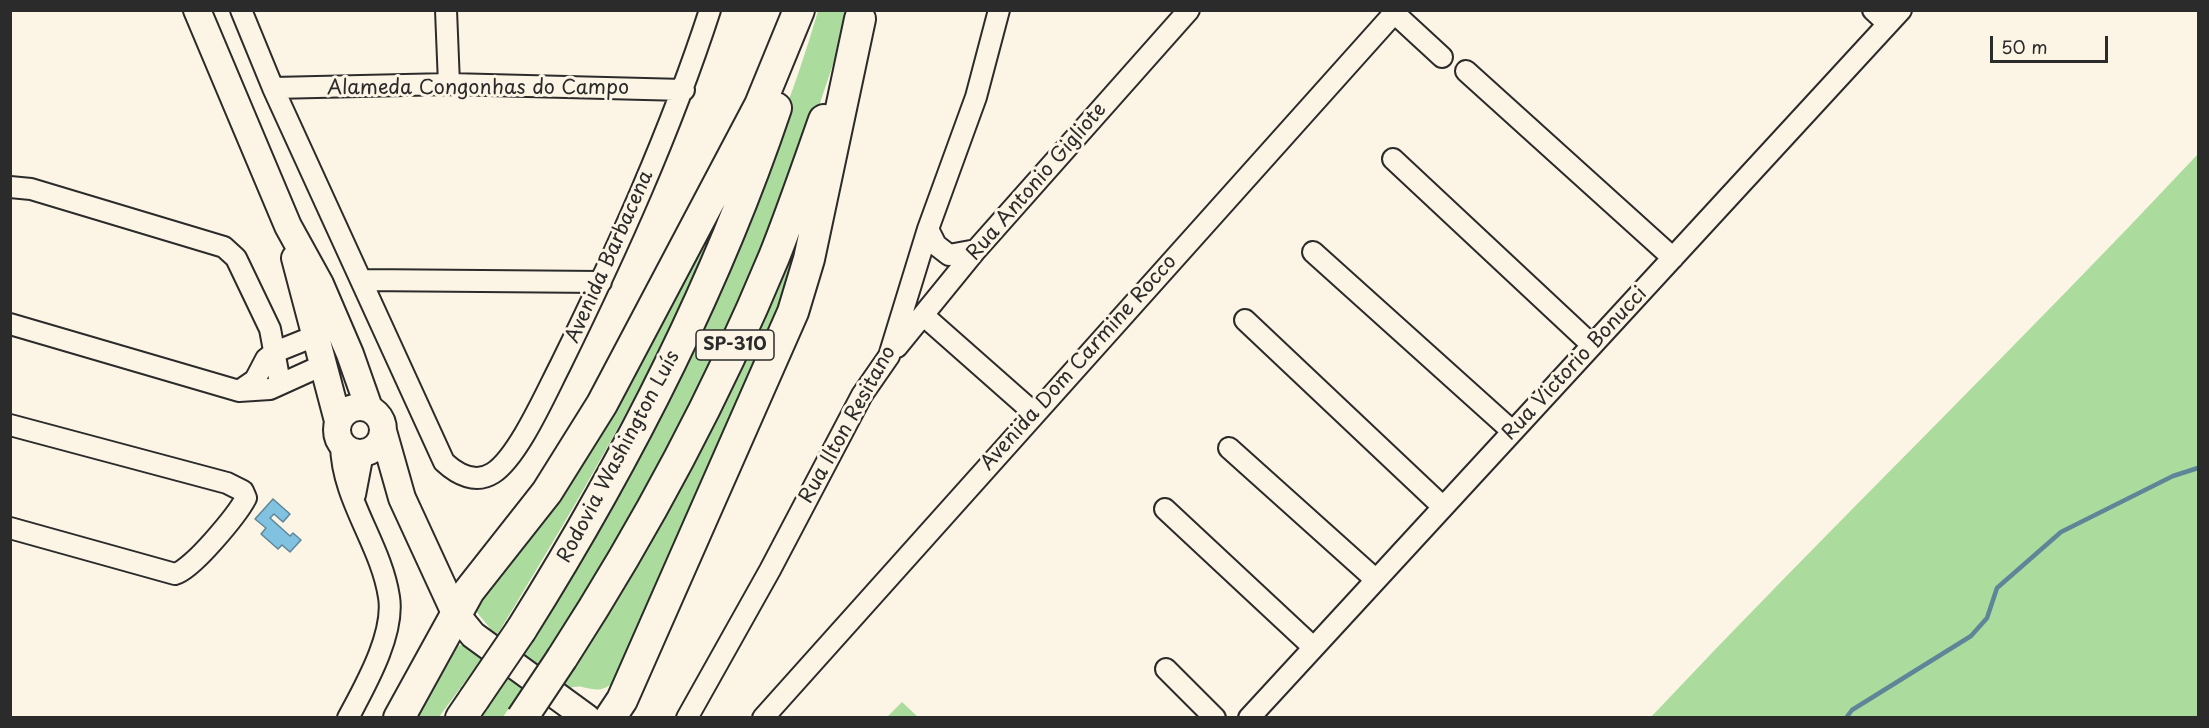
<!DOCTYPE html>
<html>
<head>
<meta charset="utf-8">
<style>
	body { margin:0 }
	#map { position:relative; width:2209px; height:728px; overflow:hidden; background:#fcf5e5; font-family:"Playpen Sans",sans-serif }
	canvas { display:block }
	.frame { position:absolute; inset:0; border:12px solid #2b2b2b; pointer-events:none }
	.scale { position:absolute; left:1990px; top:36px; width:118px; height:27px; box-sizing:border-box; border:3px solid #2b2b2b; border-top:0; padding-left:8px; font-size:18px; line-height:21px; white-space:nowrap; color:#2b2b2b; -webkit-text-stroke:4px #fcf5e5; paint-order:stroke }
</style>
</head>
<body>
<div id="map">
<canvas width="2209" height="728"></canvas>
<div class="frame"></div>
<div class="scale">50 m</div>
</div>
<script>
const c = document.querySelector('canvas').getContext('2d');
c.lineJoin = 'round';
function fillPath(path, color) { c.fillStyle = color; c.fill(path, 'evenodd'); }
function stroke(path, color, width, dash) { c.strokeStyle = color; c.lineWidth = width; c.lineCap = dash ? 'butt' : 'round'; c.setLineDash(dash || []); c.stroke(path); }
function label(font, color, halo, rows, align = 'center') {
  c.font = font + ' "Playpen Sans",sans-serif'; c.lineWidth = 6; c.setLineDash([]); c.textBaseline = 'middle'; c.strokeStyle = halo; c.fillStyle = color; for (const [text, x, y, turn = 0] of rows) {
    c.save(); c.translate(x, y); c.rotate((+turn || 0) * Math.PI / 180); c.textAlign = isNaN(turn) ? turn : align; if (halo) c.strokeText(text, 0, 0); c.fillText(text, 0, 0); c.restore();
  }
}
const green = new Path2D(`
	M818 11H851L795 177 669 460 552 659 535 670 521 661 601 526 602 517C679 351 767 187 818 11Z
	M2198 154V717H1651C1830 527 2019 345 2198 154Z
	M816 189 806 250 613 683C601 692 596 690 582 687 575 685 570 690 563 686 667 530 748 364 816 189Z
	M722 192C714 243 687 292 664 339 613 443 554 541 494 640L489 627 471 605Z
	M463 645 486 653 439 717 407 718 452 646Z
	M504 675 523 688 503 717 473 718Z
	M902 702 918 717H887Z`);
const water = new Path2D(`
	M273 499 290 514 283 522 274 514 270 518 290 536 293 533 301 540 290 552 282 545 278 549 261 534 266 528 255 519Z`);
const stream = new Path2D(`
	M1846 718 1852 710 1971 636 1987 618 1997 588 2061 532 2173 476 2198 468`);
const minor = new Path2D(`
	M241 10 273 88 444 462C458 475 476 484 493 473 518 457 546 393 560 366 617 250 670 133 710 10
	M446 10 449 84
	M1391 10 1442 57
	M1873 10 1888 24
	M1466 71 1673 258
	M273 88 449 84 684 90
	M1393 159 1592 345
	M10 187 31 189 224 247 236 258 270 329 280 383
	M928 229 936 245 949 255 976 250
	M1313 252 1512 431
	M362 280 601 282
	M923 315 1034 413
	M1245 320 1442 506
	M10 324 239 391 270 389 323 365
	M897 347 976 250 1189 10
	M239 391 255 380 266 359 275 352 315 336
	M10 425 227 483 243 491 246 498C237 515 192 570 175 574L10 528
	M341 445C342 500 381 544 389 597 395 634 365 686 348 718
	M1229 448 1375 579
	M355 495 363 453
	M1165 509 1313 647
	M1166 669 1215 718
	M687 718 770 570 862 395 889 356 928 229 976 97 999 10
	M763 718 1397 10
	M1249 718 1901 10`);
const major = new Path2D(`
	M197 10 288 226 320 284 350 354 369 408
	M295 258 338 421
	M337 430a23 23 0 1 1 46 0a23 23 0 1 1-46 0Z
	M383 431 402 498 455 613 473 635 587 718`);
const highway = new Path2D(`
	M521 630C624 466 714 292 776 108
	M562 658C644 531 716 397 774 257 792 212 808 165 824 120
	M399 718 469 591 547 492 602 404 760 105 799 10
	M461 718 474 699
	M610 718 622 700 793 312 809 259 860 19`);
const highwayBridge = new Path2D(`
	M474 699 521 630
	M522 718 562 658`);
const shields = [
	[735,345,78]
];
const shieldNames = [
	["SP-310",735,345]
];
const streetNames = [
	["Alameda Congonhas do Campo",478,88],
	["Rua Antonio Gigliote",1037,182,-49],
	["Avenida Barbacena",610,257,-66],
	["Avenida Dom Carmine Rocco",1079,363,-48],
	["Rua Victorio Bonucci",1575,364,-47],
	["Rua Ilton Resitano",848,425,-61],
	["Rodovia Washington Luís",619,457,-62]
];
fillPath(green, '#abdc9d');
fillPath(water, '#81c2e1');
stroke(water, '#5f8698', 1.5);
stroke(stream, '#5f8698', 4.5);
stroke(minor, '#2b2b2b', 24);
stroke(major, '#2b2b2b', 30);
stroke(highway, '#2b2b2b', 34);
stroke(minor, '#fcf5e5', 20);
stroke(major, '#fcf5e5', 26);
stroke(highway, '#fcf5e5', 30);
stroke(highwayBridge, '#2b2b2b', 34, []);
stroke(highwayBridge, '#fcf5e5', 30);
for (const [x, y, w] of shields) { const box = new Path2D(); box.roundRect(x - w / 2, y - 15, w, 30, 4.5); c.fillStyle = '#fcf5e5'; c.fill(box); stroke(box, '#2b2b2b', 1.5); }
label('bold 18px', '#2b2b2b', null, shieldNames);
label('20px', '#2b2b2b', '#fcf5e5', streetNames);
</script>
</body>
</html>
